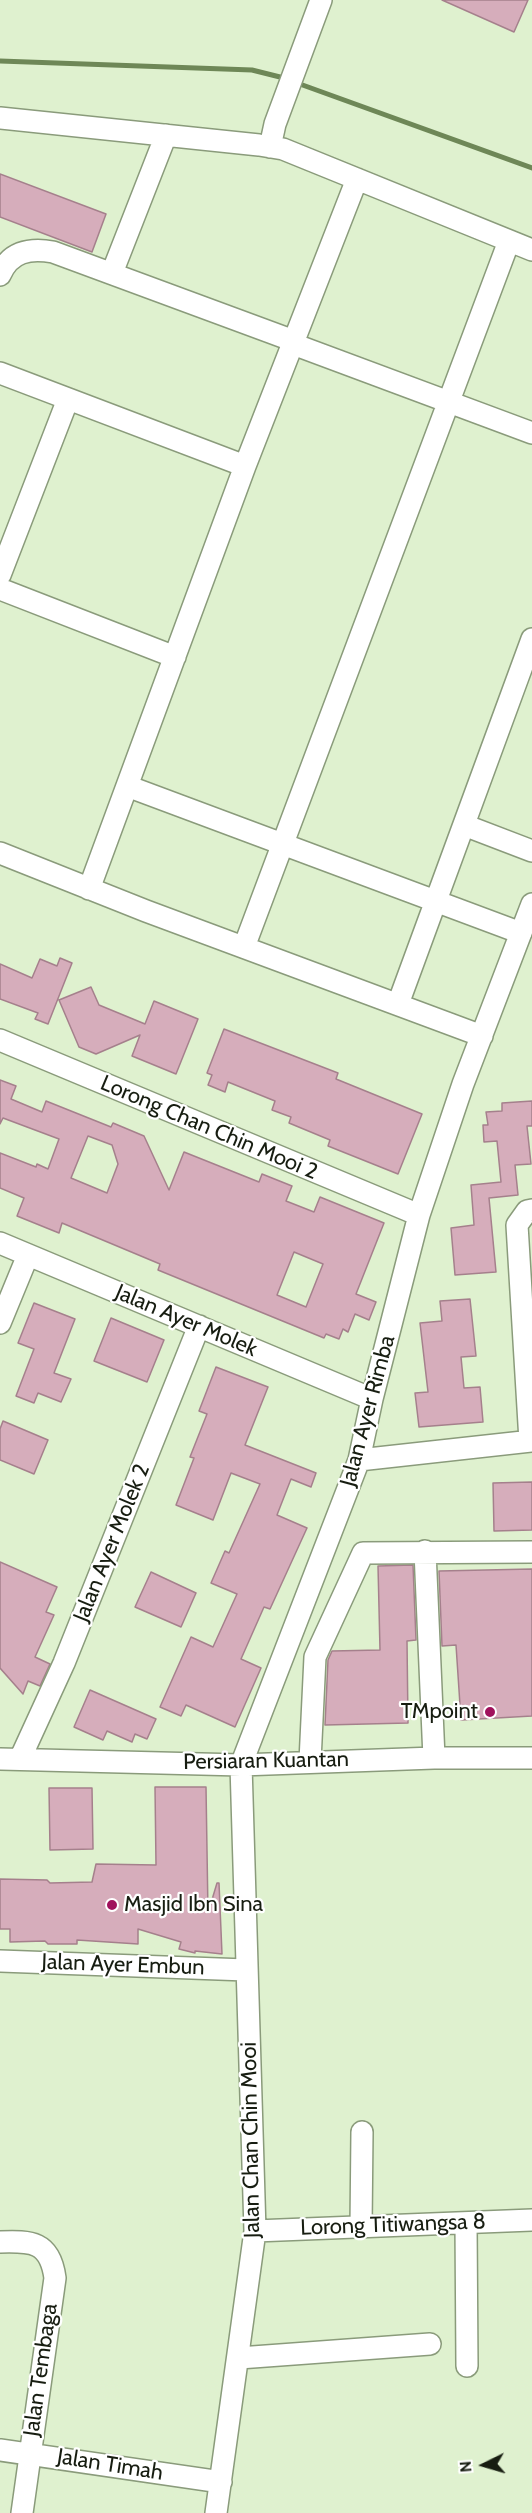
<!DOCTYPE html>
<html>
<head>
<meta charset="utf-8">
<style>
	body { margin:0 }
	#map { position:relative; width:532px; height:2513px; overflow:hidden; background:#dff1cf; font-family:Cabin,sans-serif }
	canvas { display:block }
	.north { position:absolute; left:454px; top:2435px; width:60px; height:60px; -webkit-text-stroke:4px #fff; paint-order:stroke; rotate:265deg; font-size:16px; font-weight:700; line-height:24px; text-align:center; color:#171d11 }
	.north::after { content:''; display:block; margin:auto; width:21px; height:27px; background:#171d11; clip-path:polygon(50% 0,100% 100%,50% 72%,0 100%) }
</style>
</head>
<body>
<div id="map">
<canvas width="532" height="2513"></canvas>
<div class="north">N</div>
</div>
<script>
const c = document.querySelector('canvas').getContext('2d');
c.lineJoin = 'round';
function stroke(path, color, width, dash) { c.strokeStyle = color; c.lineWidth = width; c.lineCap = dash ? 'butt' : 'round'; c.setLineDash(dash || []); c.stroke(path); }
function fillPath(path, color) { c.fillStyle = color; c.fill(path, 'evenodd'); }
function label(font, color, halo, rows, align = 'center') {
  c.font = font + ' Cabin,sans-serif'; c.lineWidth = 4.5; c.setLineDash([]); c.textBaseline = 'middle'; c.strokeStyle = halo; c.fillStyle = color; for (const [text, x, y, turn = 0] of rows) {
    c.save(); c.translate(x, y); c.rotate((+turn || 0) * Math.PI / 180); c.textAlign = isNaN(turn) ? turn : align; if (halo) c.strokeText(text, 0, 0); c.fillText(text, 0, 0); c.restore();
  }
}
const stream = new Path2D(`
	M0 61 252 70 288 79
	M297 83 532 168`);
const building = new Path2D(`
	M442 0H528L514 32Z
	M0 174 106 214 92 252 0 217Z
	M60 958 72 963 48 1024 35 1019 38 1013 0 999V964L32 978 40 959 57 966Z
	M91 987 99 1005 145 1024 154 1001 198 1019 176 1074 132 1056 140 1035 96 1054 79 1047 59 1000Z
	M224 1029 338 1073 336 1079 422 1114 398 1174 328 1146 330 1140 289 1123 291 1117 272 1110 275 1101 228 1082 225 1092 208 1085 212 1075 207 1073Z
	M0 1080 16 1086 11 1099 42 1112 46 1101 111 1127 113 1123 144 1136 169 1190 184 1152 259 1182 262 1174 292 1186 286 1201 314 1212 320 1197 384 1223 356 1294 376 1302 369 1320 355 1314 348 1332 343 1329 339 1339 326 1334 324 1338 158 1270 160 1264 62 1223 59 1233 17 1216 24 1198 0 1188V1153L36 1167 37 1164 48 1169 59 1139 3 1118 0 1124ZM88 1136 112 1145 118 1164 107 1193 71 1178ZM294 1252 323 1264 306 1307 277 1295Z
	M532 1101V1126H527L531 1164 515 1165 518 1195 489 1198 496 1272 455 1275 451 1228 474 1225 471 1185 501 1182 497 1141 484 1142 483 1125H488L486 1112 502 1111V1103Z
	M470 1299 476 1356 461 1357 464 1388 480 1387 483 1422 419 1427 415 1393 428 1392 420 1323 442 1321 440 1301Z
	M34 1303 75 1319 54 1373 71 1379 61 1402 38 1393 34 1403 16 1396 34 1349 18 1343Z
	M111 1318 164 1340 147 1382 94 1361Z
	M216 1367 268 1387 245 1445 316 1473 311 1487 291 1479 277 1515 307 1528 270 1609 264 1607 241 1659 261 1668 235 1727 186 1705 181 1716 160 1707 191 1637 213 1647 237 1594 211 1583 225 1551 229 1553 260 1484 231 1473 213 1520 176 1505 194 1458 190 1457 207 1414 199 1411Z
	M3 1421 48 1440 34 1474 0 1460V1429Z
	M532 1482V1530L494 1531 493 1483Z
	M0 1562 57 1587 46 1612 54 1615 35 1657 50 1664 40 1686 28 1681 23 1694 0 1668Z
	M413 1565 416 1640 407 1641 408 1723 325 1725 328 1660 332 1651 380 1650 378 1566Z
	M532 1569V1716L461 1720 456 1645 442 1646 439 1571Z
	M151 1572 196 1593 181 1627 135 1607Z
	M90 1690 156 1719 147 1739 135 1734 132 1742 107 1731 103 1740 74 1727Z
	M155 1787H206L208 1913 217 1883H219L222 1954 195 1951V1953L179 1949 181 1942 138 1929V1944L77 1940V1944H48L45 1941 10 1942V1929H0V1879L47 1880 50 1883 92 1882 96 1864 156 1865Z
	M49 1788H92L93 1849 50 1850Z`);
const minor = new Path2D(`
	M0 118 259 145 283 149 532 250
	M270 147 275 124 321 0
	M112 273 166 135
	M0 275C10 251 30 248 53 252L294 341
	M293 344 532 433
	M0 373 245 466
	M0 575 68 399
	M0 589 175 657
	M127 786 521 933
	M464 825 532 851
	M0 853 146 911 482 1036
	M89 889 245 466 357 179
	M244 947 509 241
	M398 1004 532 639
	M0 1040 419 1215
	M0 1243 372 1399
	M0 1323 28 1255
	M530 1441 517 1225 527 1211 532 1210
	M359 1460 532 1441
	M425 1551 434 1758
	M0 1759 241 1765 434 1758H532
	M20 1759 64 1663 199 1326
	M310 1761 315 1657 363 1553 532 1552
	M0 1961 246 1970
	M466 2223 467 2366
	M361 2227 362 2132
	M255 2231 532 2220
	M0 2242C31 2241 50 2241 55 2278L22 2513
	M239 2358 430 2344
	M0 2450 221 2482
	M216 2513 255 2231 241 1765 359 1460 372 1399 419 1215 463 1084 532 904`);
const markers = [
	[490,1712,6,"#a0125c"],
	[112,1905,6,"#a0125c"]
];
const streetNames = [
	["Lorong Chan Chin Mooi 2",209,1128,23],
	["Jalan Ayer Molek",186,1321,23],
	["Jalan Ayer Rimba",368,1411,-75],
	["Jalan Ayer Molek 2",112,1543,-68],
	["Persiaran Kuantan",266,1761,-1],
	["Jalan Ayer Embun",123,1965,2],
	["Jalan Chan Chin Mooi",251,2140,-91],
	["Lorong Titiwangsa 8",393,2225,-2],
	["Jalan Tembaga",41,2370,-82],
	["Jalan Timah",110,2465,9]
];
const poiNames = [
	["TMpoint",478,1712],
	["Masjid Ibn Sina",124,1905,"left"]
];
stroke(stream, '#6e8757', 5);
fillPath(building, '#d6adbb');
stroke(building, '#a5808c', 1.5);
stroke(minor, '#8a9b7b', 24);
stroke(minor, '#fff', 21);
for (const [x, y, r, color] of markers) { const dot = new Path2D(); dot.arc(x, y, r, 0, 2 * Math.PI); c.fillStyle = color; c.fill(dot); stroke(dot, '#fff', 2); }
label('22px', '#171d11', '#fff', streetNames);
label('22px', '#171d11', '#fff', poiNames, 'right');
</script>
</body>
</html>
